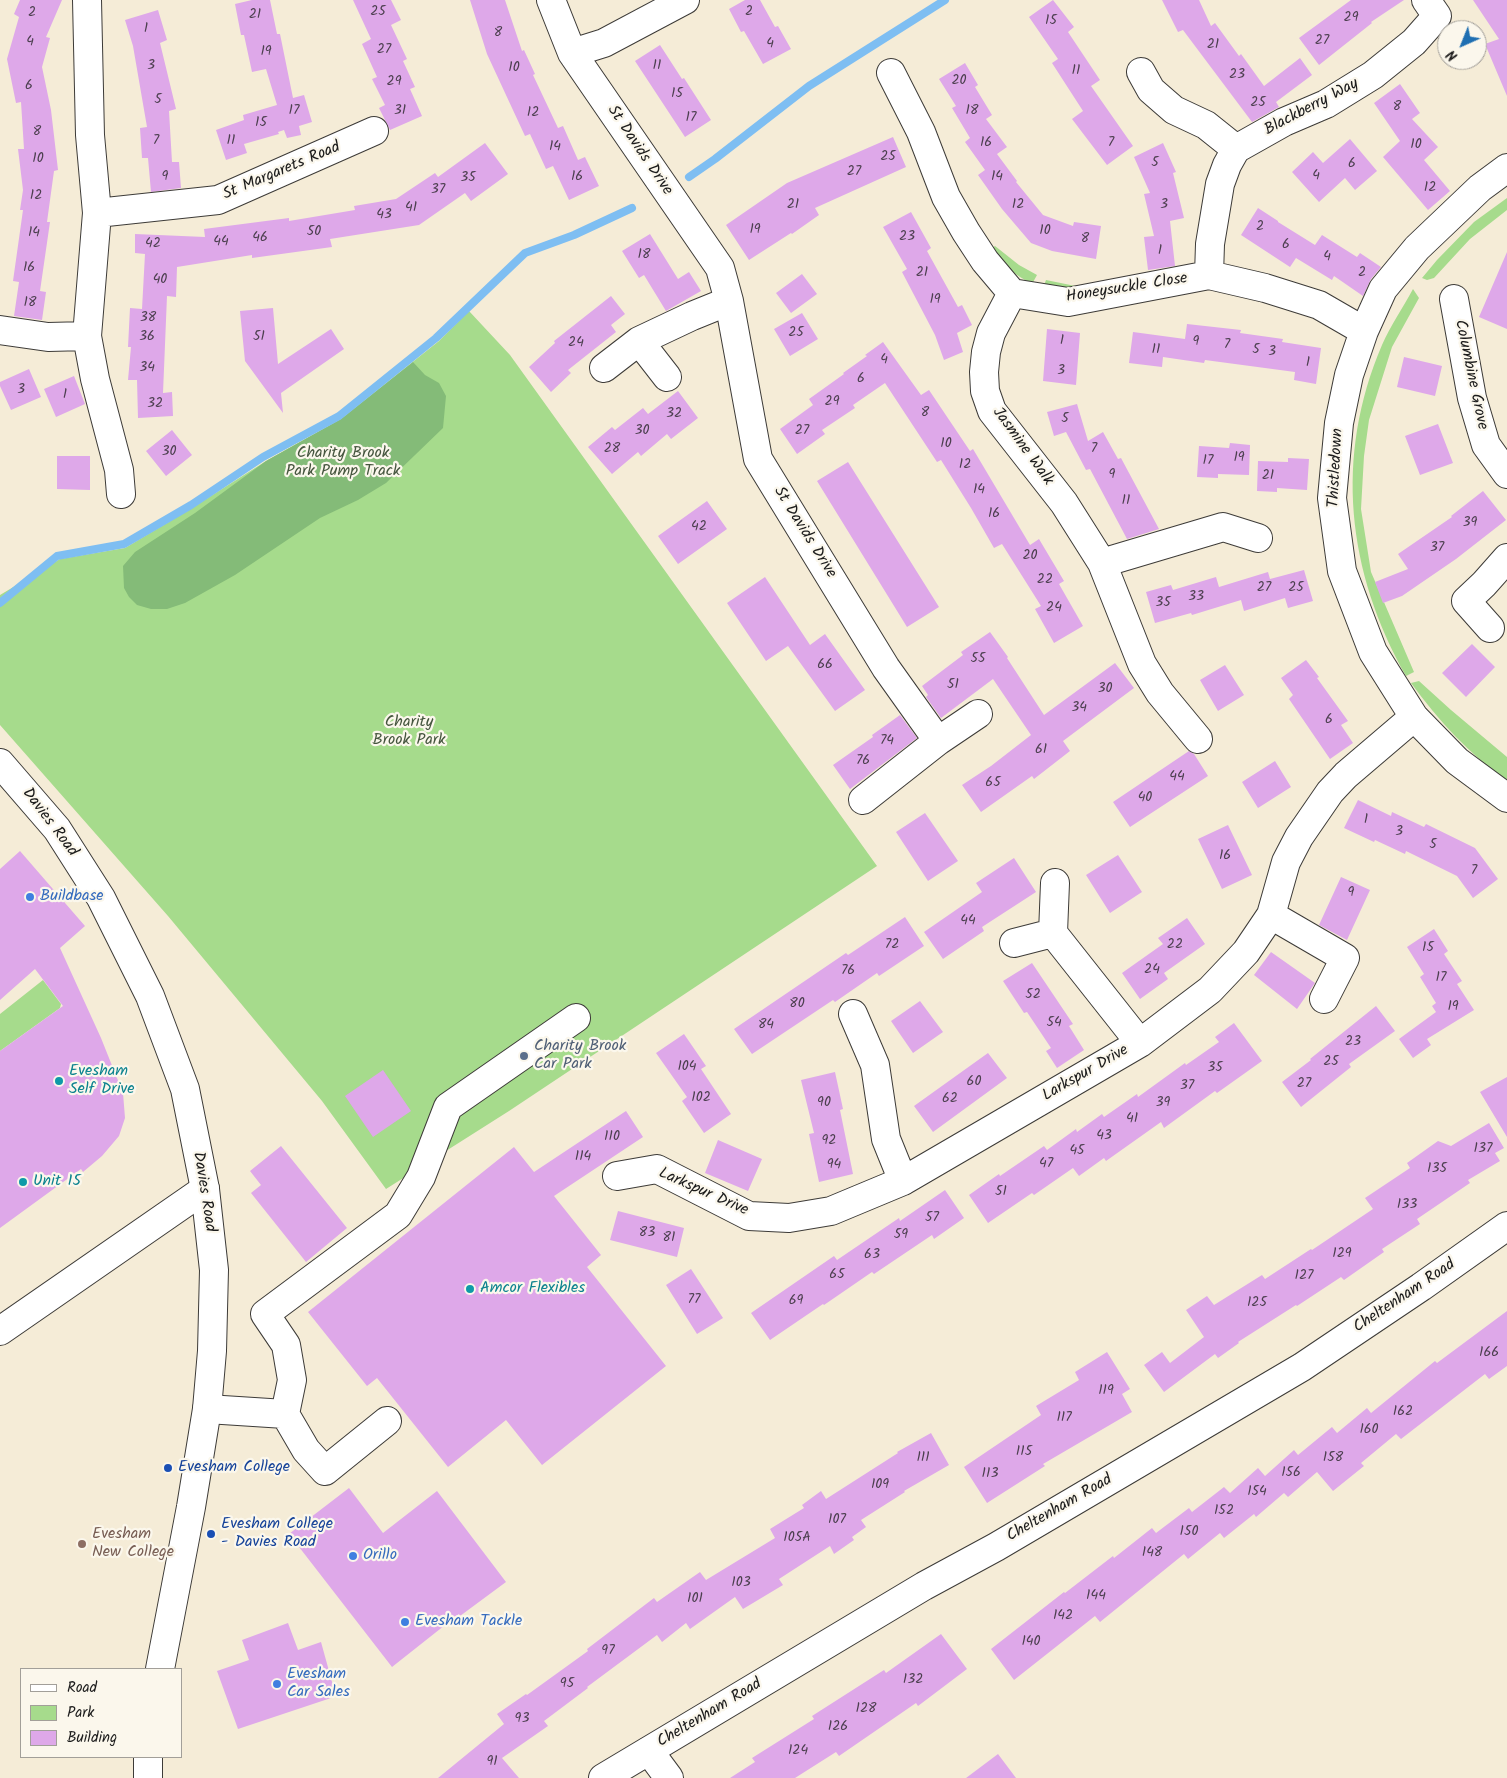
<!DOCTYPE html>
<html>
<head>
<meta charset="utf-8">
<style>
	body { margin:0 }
	#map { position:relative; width:1507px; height:1778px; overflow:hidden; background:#f5ecd7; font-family:Kalam,sans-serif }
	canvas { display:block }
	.legend { position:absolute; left:20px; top:1668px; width:162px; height:90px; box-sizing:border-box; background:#fbf7ec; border:1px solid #a29f99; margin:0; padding:6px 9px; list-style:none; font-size:15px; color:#1c1c1c }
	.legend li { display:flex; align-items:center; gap:10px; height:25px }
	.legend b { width:25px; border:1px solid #a29f99 }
	.north { position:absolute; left:1437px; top:20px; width:50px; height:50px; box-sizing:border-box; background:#fbf7ec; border:1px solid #a29f99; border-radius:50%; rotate:224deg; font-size:14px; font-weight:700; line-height:20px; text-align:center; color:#1c1c1c }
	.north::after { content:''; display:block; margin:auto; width:18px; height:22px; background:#1f6fb2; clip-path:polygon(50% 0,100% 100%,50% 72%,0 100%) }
</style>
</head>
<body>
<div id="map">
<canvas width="1507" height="1778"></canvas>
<ul class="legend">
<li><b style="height:6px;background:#fff"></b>Road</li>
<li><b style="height:14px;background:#a6db8c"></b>Park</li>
<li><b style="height:14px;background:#dea8e9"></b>Building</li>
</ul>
<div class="north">N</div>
</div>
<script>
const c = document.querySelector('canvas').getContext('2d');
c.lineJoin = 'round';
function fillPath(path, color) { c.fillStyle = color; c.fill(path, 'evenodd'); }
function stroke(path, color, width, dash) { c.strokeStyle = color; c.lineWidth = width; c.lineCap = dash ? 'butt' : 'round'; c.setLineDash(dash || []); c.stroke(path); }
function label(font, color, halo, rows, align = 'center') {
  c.font = font + ' Kalam,sans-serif'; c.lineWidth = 4.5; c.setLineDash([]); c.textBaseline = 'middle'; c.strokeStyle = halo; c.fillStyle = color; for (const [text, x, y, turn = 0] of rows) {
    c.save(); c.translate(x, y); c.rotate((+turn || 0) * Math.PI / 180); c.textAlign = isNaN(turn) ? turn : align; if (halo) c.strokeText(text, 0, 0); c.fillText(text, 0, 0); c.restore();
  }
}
const green = new Path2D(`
	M1507 198V210L1470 239 1434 278 1427 280 1422 278 1437 260 1474 222Z
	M995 246 1019 265 1037 275 1032 284C1015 275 1001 264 989 250Z
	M1046 280 1085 288H1043Z
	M1413 289 1419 298 1392 347 1369 420 1364 456 1361 509 1371 572 1414 672 1406 676C1347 572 1334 457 1382 345 1390 326 1403 308 1413 289Z
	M469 311 510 355 877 866 509 1111 386 1189 322 1101 168 916 0 725V595L60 559 125 548 192 508 266 461 341 419 439 341Z
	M1419 681 1451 710 1507 757V781C1470 755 1438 720 1411 683Z
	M43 980 61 1004 60 1008 0 1051V1014Z`);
const forest = new Path2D(`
	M413 362 425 375 439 383 446 396 443 428 386 483 358 500 320 518 235 575 185 603 167 609H151L137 605 129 597 124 588 123 566 135 552 195 513 266 461 341 419Z`);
const stream = new Path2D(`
	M689 177 715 159 809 86 945 0
	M0 603 57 556 124 544 191 505 263 457 339 416 436 338 525 253 574 235 632 208`);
const building = new Path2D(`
	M20 0H62L46 37 50 38 42 67 51 110 58 170 54 171 47 222H50L40 291 46 292 42 320 14 316 19 282 13 281 23 210H20L23 190 18 149H24L21 102 16 103 7 59 19 17 14 14Z
	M252 0H270L277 34H280L293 98 304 95 312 122 299 126 301 135 287 138 284 130 278 132 279 134 244 144 247 153 226 160 216 130 244 120 243 115 277 105 266 69 252 72 244 35H241L235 4Z
	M353 0H391L401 20 391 25 407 59 403 61 415 87 410 89 422 116 390 130 379 108 385 105 372 79 377 77 362 44 371 39Z
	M470 0H505L522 51 524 50 535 74 533 75 558 128 563 126 578 160 585 157 599 186 569 200 553 166 546 169 530 134 525 136 487 54Z
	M745 0H760L775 27 778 26 791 49 763 64 744 31 741 32 729 9Z
	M1053 0 1074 27 1068 32 1100 80 1091 86 1133 146 1107 165 1072 119 1083 111 1052 63 1058 59 1029 17Z
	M1162 0H1199L1211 26 1215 23 1239 56 1241 54 1264 86 1300 58 1312 75 1276 102 1279 107 1252 122 1183 30 1178 32Z
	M1351 0H1404L1371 22 1372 23 1319 65 1299 38Z
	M1473 0H1507V96L1485 44 1499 39Z
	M158 10 167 40 160 43 176 109 169 111 172 162H179L181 188 151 192 148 158H142L140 128 147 127 133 46 125 20Z
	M660 45 682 79 684 78 711 120 685 137 635 61Z
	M965 63 978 85 975 87 992 115 986 119 1007 147 997 154 1017 181 1016 182 1043 215 1073 226 1074 222 1101 226 1096 259 1052 251 1031 243 1002 209 978 175 985 170 965 142 970 138 952 108 956 106 939 79Z
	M1400 84 1420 113 1412 119 1438 147 1424 160 1450 191 1428 210 1383 157 1400 141 1374 103Z
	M893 137 906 167 815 208 819 215 792 234 791 233 749 260 726 225 787 183Z
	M1350 139 1377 171 1355 190 1345 178 1319 202 1292 172 1313 152 1323 163Z
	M485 143 508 174 471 201 465 193 419 225 330 239 332 247 252 258V255L177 267 176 297 167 296 163 393 172 392 173 416 138 418 137 380H128L131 347H128L130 308 142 309 145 254 135 253V234L205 237 204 229 289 218V221L355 210 354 206 396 199 435 173 438 177Z
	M1163 143 1176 172 1173 173 1184 218 1170 221 1175 266 1148 270 1144 237 1154 236 1144 194 1150 193 1134 157Z
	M1258 208 1278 221V222L1315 245 1322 235 1357 257 1360 253 1381 267 1371 279 1363 296 1334 276 1332 280 1296 258 1290 267 1241 235Z
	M911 212 931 248 927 251 958 307 962 305 972 325 957 333 963 352 944 360 935 335 902 272 907 269 883 227Z
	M650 234 678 279 689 272 701 291 666 311 644 275 639 278 622 251Z
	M1507 252V329L1479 317Z
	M802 274 817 294 791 313 776 293Z
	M611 296 625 314 611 325 616 332 568 370 571 373 551 392 529 367 555 343 554 341Z
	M273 308 278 364 331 329 344 349 281 393 283 413 245 361 240 311Z
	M802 313 818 339 790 356 774 329Z
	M1187 324 1241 330 1240 333 1283 339 1282 342 1321 348 1316 384 1294 380 1295 372 1205 360 1204 363 1163 357 1162 367 1129 363 1133 332 1185 339Z
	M1047 329 1080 333 1076 385 1043 381Z
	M883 342 921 395 929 390 970 451 973 449 1030 545 1039 539 1064 581 1059 584 1083 626 1054 643 1035 609 1041 606 1002 544 994 548 971 508 941 460 937 462 885 383 853 405 855 408 822 430 825 434 797 454 780 429 813 405 809 399 844 374 843 373 867 356 865 355Z
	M1404 357 1442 366 1435 396 1397 387Z
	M29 369 41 397 11 410 0 386V382Z
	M74 376 85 404 56 417 44 389Z
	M678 391 698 418 671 439 667 434 641 456 638 452 612 474 588 447 612 427 615 430 643 408 648 414Z
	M1077 404 1088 441 1103 432 1118 459 1121 458 1159 529 1127 539 1090 469 1086 470 1066 432 1054 436 1047 412Z
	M1438 424 1453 463 1420 475 1405 436Z
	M172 430 192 455 166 476 146 451Z
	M1230 443 1250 445 1249 475 1218 474V478L1197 477 1199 446 1229 448Z
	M57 456H90V490L57 489Z
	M1288 458 1309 459 1307 490 1277 488V492L1257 491 1258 461 1288 462Z
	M848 462 939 607 907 627 817 481Z
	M1483 491 1506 520 1456 559 1402 596 1383 603 1375 582 1408 569 1398 554 1452 517 1451 516Z
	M707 501 727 529 678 564 658 536Z
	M1304 570 1313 601 1288 608 1285 598 1244 611 1241 600 1192 615 1191 613 1155 623 1146 592 1171 585 1173 590 1216 577 1219 587 1268 572 1270 579Z
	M765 577 810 645 825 634 865 690 835 711 788 646 766 661 727 603Z
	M990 632 1008 657 1007 658 1044 715 1115 663 1134 688 1063 741 1070 751 1034 779 1032 776 981 812 962 785 991 766 1031 735 993 679 941 718 926 697 928 695 922 686 963 655 961 652Z
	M1472 644 1495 667 1466 697 1442 673Z
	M1306 660 1319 677 1317 678 1348 721 1341 725 1353 743 1330 759 1289 699 1293 695 1281 678Z
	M1225 665 1244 695 1218 711 1200 680Z
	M900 715 917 738 850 789 833 765 873 737 872 735Z
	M1189 751 1194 754 1208 776 1130 827 1113 802Z
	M1275 761 1291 787 1258 808 1242 782Z
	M1358 800 1391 816 1392 812 1424 827 1426 824 1475 848 1498 879 1473 898 1457 876 1406 851 1405 854 1375 840 1374 842 1344 828Z
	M925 813 958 861 928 881 896 832Z
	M1228 825 1252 875 1222 889 1198 839Z
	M20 851 85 926 60 948 101 1038 123 1093 125 1118 119 1136 102 1156 83 1172 81 1169 0 1228V1051L63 1006 35 969 0 1000V869Z
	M1118 855 1142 892 1110 913 1086 875Z
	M1014 858 1036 892 982 927 984 931 943 959 924 932 982 892 976 883Z
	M1341 877 1370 890 1347 940 1319 925Z
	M905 917 924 946 879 976 877 973 835 1002 833 1000 752 1054 734 1029 846 953 848 955Z
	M1187 918 1205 944 1164 973 1168 979 1140 999 1122 973 1163 944 1158 938Z
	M1434 929 1448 951 1444 954 1462 981 1457 984 1474 1010 1427 1039 1431 1045 1413 1058 1399 1039 1436 1012 1432 1006 1436 1003 1420 977 1424 974 1407 947Z
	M1271 952 1315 983 1297 1009 1254 975Z
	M1032 963 1073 1024 1069 1026 1084 1050 1057 1068 1046 1051 1051 1048 1027 1012 1024 1013 1003 981Z
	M920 1001 943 1032 913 1053 891 1021Z
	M1376 1006 1395 1031 1349 1064 1351 1067 1301 1107 1282 1082 1311 1060 1310 1059Z
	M1234 1023 1262 1061 1217 1093 1215 1091 1164 1128 1161 1122 1106 1161 1104 1158 1079 1176 1073 1168 1034 1195 1032 1193 988 1223 969 1195 999 1174 1000 1176 1044 1146 1047 1150 1076 1129 1077 1132 1102 1114 1104 1117 1137 1094 1138 1097 1185 1063 1186 1065 1219 1042 1215 1037Z
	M684 1034 706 1066 701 1069 731 1114 704 1133 682 1101 687 1097 656 1053Z
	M988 1053 1007 1078 933 1132 914 1106Z
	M383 1070 411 1111 373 1137 345 1096Z
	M835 1072 843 1109 840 1110 853 1174 819 1182 809 1134 814 1133 801 1080Z
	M1507 1077V1137L1480 1092Z
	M626 1111 643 1137 554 1196 601 1255 587 1267 666 1366 542 1465 506 1420 448 1467 377 1378 367 1386 308 1312 514 1147 534 1172Z
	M1489 1123 1504 1148 1495 1153 1500 1161 1468 1180 1470 1183 1417 1219 1420 1224 1382 1249 1384 1252 1344 1280 1341 1277 1297 1306 1296 1305 1238 1342 1239 1343 1218 1358 1215 1354 1164 1392 1144 1365 1162 1352 1170 1363 1204 1337 1186 1310 1207 1296 1214 1305 1262 1275 1265 1279 1311 1249 1312 1250 1373 1209 1365 1198 1410 1168 1407 1163 1438 1141 1451 1146Z
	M718 1140 762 1159 748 1191 705 1173Z
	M281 1146 347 1228 306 1262 251 1193 261 1185 250 1171Z
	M945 1190 964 1218 934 1239 932 1235 874 1274 872 1272 824 1305 823 1304 770 1340 751 1313 834 1256 837 1260 899 1218 900 1221Z
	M618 1211 684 1228 677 1257 610 1240Z
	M691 1269 723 1318 697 1334 666 1285Z
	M1507 1311V1366L1489 1379 1485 1374 1401 1439 1396 1434 1361 1463 1364 1466 1333 1491 1317 1472 1288 1497 1284 1493 1256 1517 1254 1514 1224 1538 1220 1533 1188 1559 1184 1554 1100 1622 1095 1616 1014 1680 991 1649 1064 1592 1065 1593 1113 1556 1114 1558 1152 1528 1156 1533 1189 1508 1192 1512 1224 1487 1230 1493 1258 1468 1265 1476 1294 1450 1298 1455 1332 1427 1337 1433 1367 1408 1371 1413 1435 1361 1437 1363Z
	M1107 1352 1130 1389 1122 1394 1132 1412 1043 1464 1045 1466 987 1503 964 1467 1041 1415 1036 1406 1079 1380 1075 1372Z
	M931 1433 949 1465 904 1491 905 1492 861 1520 866 1527 852 1537 854 1540 834 1554 830 1546 779 1579 783 1585 743 1609 735 1597 690 1629 686 1623 662 1642 657 1635 587 1687 588 1688 544 1721 548 1726 502 1758 519 1778H438L504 1724 497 1714 526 1694 527 1695 588 1651 587 1649 654 1598 657 1602 700 1572 706 1580 775 1538 770 1529 804 1508 802 1505 821 1491 826 1499 898 1453 897 1452Z
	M349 1488 383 1533 437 1491 506 1582 460 1616 459 1614 392 1667 289 1534Z
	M288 1623 298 1650 321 1642 334 1689V1697L238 1729 217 1671 249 1660 242 1640Z
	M941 1634 967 1669 918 1706 916 1703 839 1756 836 1752 795 1778H730L755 1762 752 1758 814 1719 812 1716 884 1670 886 1673Z
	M998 1754 1016 1778H966Z`);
const minor = new Path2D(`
	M87 0 90 135 97 213 87 336 95 379 119 470 121 494
	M551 0 572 53 720 268 729 301 758 459 886 668 938 741
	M572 53 604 43 685 0
	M1141 72 1151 90 1174 110 1206 125 1236 149
	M891 73 921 132 946 197 966 232 985 261 1012 293 1068 302 1209 275 1265 288 1319 305 1364 331
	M1507 168 1480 188 1417 248 1383 289 1364 331 1349 375 1339 423 1332 498 1342 571 1373 652 1414 717 1457 761 1507 798
	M97 213 218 200 374 131
	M1209 275 1210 244 1220 184 1227 165 1236 149 1284 122 1326 104 1373 75 1414 42 1437 16 1426 0
	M1012 293 991 333 986 352 984 372 985 391 992 411 1064 503 1102 563 1142 664 1160 693 1198 739
	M1454 299 1472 398 1486 445 1507 474
	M0 330 48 337 87 336
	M639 341 667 377
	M604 368 639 341 692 316 729 301
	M1102 563 1223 527 1258 538
	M1490 628 1466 601 1484 584 1507 558
	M863 800 938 741 978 714
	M1271 915 1345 958 1324 999
	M1053 933 1055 883
	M1014 943 1053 933 1140 1043
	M853 1014 875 1065 886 1139 903 1181
	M617 1176 657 1169 749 1216 789 1218 831 1211 903 1181 1140 1043 1210 990 1246 952 1271 915 1286 862 1299 837 1330 792 1346 775 1414 717
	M0 1331 205 1189
	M207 1409 285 1414 306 1450 325 1471 387 1421
	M285 1414 292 1380 286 1345 265 1314 398 1215 421 1177 448 1107 576 1018
	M649 1751 669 1778`);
const tertiary = new Path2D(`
	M0 763 57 829 101 898 150 996 185 1089 205 1189 214 1270 212 1351 207 1409 191 1507 160 1669
	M148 1757V1778`);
const primary = new Path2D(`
	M603 1778 924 1586 996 1547 1302 1367 1421 1287 1507 1226`);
const markers = [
	[30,897,5,"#3f7fe0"],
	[524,1056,5,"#5c6f8a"],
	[59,1081,5,"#0f9aa8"],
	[23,1182,5,"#0f9aa8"],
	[470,1289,5,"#0f9aa8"],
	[168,1468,5,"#1a4fb4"],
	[211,1534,5,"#1a4fb4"],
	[82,1544,5,"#8d6e63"],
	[353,1556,5,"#3f7fe0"],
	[405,1622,5,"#3f7fe0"],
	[277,1684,5,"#3f7fe0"]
];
const numberNames = [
	["25",378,13],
	["2",749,13],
	["2",32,14],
	["21",255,16],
	["29",1351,19],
	["15",1051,22],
	["1",146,30],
	["8",498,34],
	["27",1322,42],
	["4",30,43],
	["4",770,45],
	["21",1213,46],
	["27",384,51],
	["19",266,53],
	["3",151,67],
	["11",657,67],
	["10",514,69],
	["11",1076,72],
	["23",1237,76],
	["20",959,82],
	["29",394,83],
	["6",29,87],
	["15",677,95],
	["5",158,101],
	["25",1258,104],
	["8",1397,108],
	["17",294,112],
	["31",400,112],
	["18",972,112],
	["12",533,114],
	["17",691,119],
	["15",261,124],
	["8",37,133],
	["7",156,142],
	["11",231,142],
	["16",986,144],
	["7",1111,144],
	["10",1416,146],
	["14",555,148],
	["25",888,158],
	["10",38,160],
	["5",1155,164],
	["6",1352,165],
	["27",854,173],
	["4",1316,177],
	["9",165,178],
	["16",577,178],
	["14",997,178],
	["35",468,179],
	["12",1430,189],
	["37",438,191],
	["12",36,197],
	["21",793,206],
	["12",1018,206],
	["3",1164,206],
	["41",411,209],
	["43",384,216],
	["2",1260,228],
	["19",755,231],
	["10",1045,232],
	["50",314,233],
	["14",34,234],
	["23",907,238],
	["46",260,239],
	["8",1085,240],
	["44",221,243],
	["42",153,245],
	["6",1286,246],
	["1",1160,252],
	["18",644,256],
	["4",1327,258],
	["16",29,269],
	["21",922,274],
	["2",1362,274],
	["40",160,281],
	["19",935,301],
	["18",30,304],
	["38",148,319],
	["25",796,334],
	["36",147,338],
	["51",259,338],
	["1",1062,342],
	["9",1196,343],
	["24",576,344],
	["7",1227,346],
	["11",1156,351],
	["5",1256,351],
	["3",1272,353],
	["4",884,361],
	["1",1308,364],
	["34",147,369],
	["3",1061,372],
	["6",861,380],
	["3",21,391],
	["1",65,396],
	["29",832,403],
	["32",155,405],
	["8",925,414],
	["32",674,415],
	["5",1065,420],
	["30",642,432],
	["27",802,432],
	["10",946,445],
	["28",612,450],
	["7",1094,450],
	["30",169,453],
	["19",1239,459],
	["17",1208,462],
	["12",965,466],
	["9",1112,476],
	["21",1268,477],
	["14",979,491],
	["11",1126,502],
	["16",994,515],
	["39",1470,524],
	["42",699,528],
	["37",1437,549],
	["20",1030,557],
	["22",1045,581],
	["27",1264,589],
	["25",1296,589],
	["33",1196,598],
	["35",1163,604],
	["24",1054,609],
	["55",978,660],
	["66",825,666],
	["51",953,686],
	["30",1105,690],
	["34",1079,709],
	["6",1329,721],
	["74",887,742],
	["61",1041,751],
	["76",863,762],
	["44",1177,778],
	["65",993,784],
	["40",1145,799],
	["1",1366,821],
	["3",1399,833],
	["5",1433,846],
	["16",1225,857],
	["7",1474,872],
	["9",1351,894],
	["44",968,922],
	["72",892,946],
	["22",1175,946],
	["15",1428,949],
	["24",1152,971],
	["76",848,972],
	["17",1441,979],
	["52",1033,996],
	["80",797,1005],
	["19",1453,1008],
	["54",1054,1024],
	["84",766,1026],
	["23",1353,1043],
	["25",1331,1063],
	["104",687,1068],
	["35",1215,1069],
	["60",974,1083],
	["27",1304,1085],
	["37",1187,1087],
	["102",701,1099],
	["62",950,1100],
	["90",824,1104],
	["39",1163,1104],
	["41",1132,1120],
	["43",1104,1137],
	["110",612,1138],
	["92",829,1142],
	["137",1483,1150],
	["45",1077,1152],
	["114",583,1158],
	["47",1046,1165],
	["94",834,1166],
	["135",1437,1170],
	["51",1001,1193],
	["133",1407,1206],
	["57",932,1219],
	["83",647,1234],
	["59",901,1236],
	["81",669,1239],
	["129",1342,1255],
	["63",872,1256],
	["65",837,1276],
	["127",1304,1277],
	["77",694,1301],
	["69",796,1302],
	["125",1257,1304],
	["166",1489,1354],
	["119",1106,1392],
	["162",1403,1413],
	["117",1064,1419],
	["160",1369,1431],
	["115",1024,1453],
	["111",923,1459],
	["158",1333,1459],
	["156",1291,1474],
	["113",990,1475],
	["109",880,1486],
	["154",1257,1493],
	["152",1224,1512],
	["107",837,1521],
	["150",1189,1533],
	["105A",797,1539],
	["148",1152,1554],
	["103",741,1584],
	["144",1096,1597],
	["101",695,1600],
	["142",1063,1617],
	["140",1031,1643],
	["97",608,1652],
	["132",913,1681],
	["95",567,1685],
	["128",866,1710],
	["93",522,1720],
	["126",838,1728],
	["124",798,1752],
	["91",492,1763]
];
const streetNames = [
	["Blackberry Way",1312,108,-28],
	["St Davids Drive",639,151,56],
	["St Margarets Road",282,172,-23],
	["Honeysuckle Close",1127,289,-9],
	["Columbine Grove",1470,375,78],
	["Jasmine Walk",1022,447,54],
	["Thistledown",1337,468,-87],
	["St Davids Drive",804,533,58],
	["Davies Road",49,823,53],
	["Larkspur Drive",1086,1074,-30],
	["Davies Road",203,1192,81],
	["Larkspur Drive",703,1193,24],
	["Cheltenham Road",1405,1297,-34],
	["Cheltenham Road",1060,1509,-30],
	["Cheltenham Road",710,1714,-31]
];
const parkNames = [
	["Charity Brook",343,454],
	["Park Pump Track",343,472],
	["Charity",409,723],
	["Brook Park",409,741]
];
const shopNames = [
	["Buildbase",40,897],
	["Orillo",363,1556],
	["Evesham Tackle",415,1622],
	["Evesham",287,1675],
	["Car Sales",287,1693]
];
const serviceNames = [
	["Charity Brook",534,1047],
	["Car Park",534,1065]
];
const cultureNames = [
	["Evesham",69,1072],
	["Self Drive",69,1090],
	["Unit 15",33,1182],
	["Amcor Flexibles",480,1289]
];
const transitNames = [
	["Evesham College",178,1468],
	["Evesham College",221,1525],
	["- Davies Road",221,1543]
];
const educationNames = [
	["Evesham",92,1535],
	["New College",92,1553]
];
fillPath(green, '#a6db8c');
fillPath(forest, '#84bb78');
stroke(stream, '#7ebef2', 8);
fillPath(building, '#dea8e9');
stroke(minor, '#3d3b38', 30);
stroke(tertiary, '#3d3b38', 30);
stroke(primary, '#3d3b38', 30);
stroke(minor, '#fff', 28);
stroke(tertiary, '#fff', 28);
stroke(primary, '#fff', 28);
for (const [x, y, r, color] of markers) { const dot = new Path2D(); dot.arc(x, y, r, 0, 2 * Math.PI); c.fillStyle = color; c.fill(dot); stroke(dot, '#fbf7ec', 2); }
label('14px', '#4c3f4f', null, numberNames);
label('16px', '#1c1c1c', '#fbf7ec', streetNames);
label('16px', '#45553e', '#fbf7ec', parkNames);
label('16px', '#366cbe', '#fbf7ec', shopNames, 'left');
label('16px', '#4e5e75', '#fbf7ec', serviceNames, 'left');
label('16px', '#0d838f', '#fbf7ec', cultureNames, 'left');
label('16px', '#164399', '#fbf7ec', transitNames, 'left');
label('16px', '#785e54', '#fbf7ec', educationNames, 'left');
</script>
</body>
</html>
